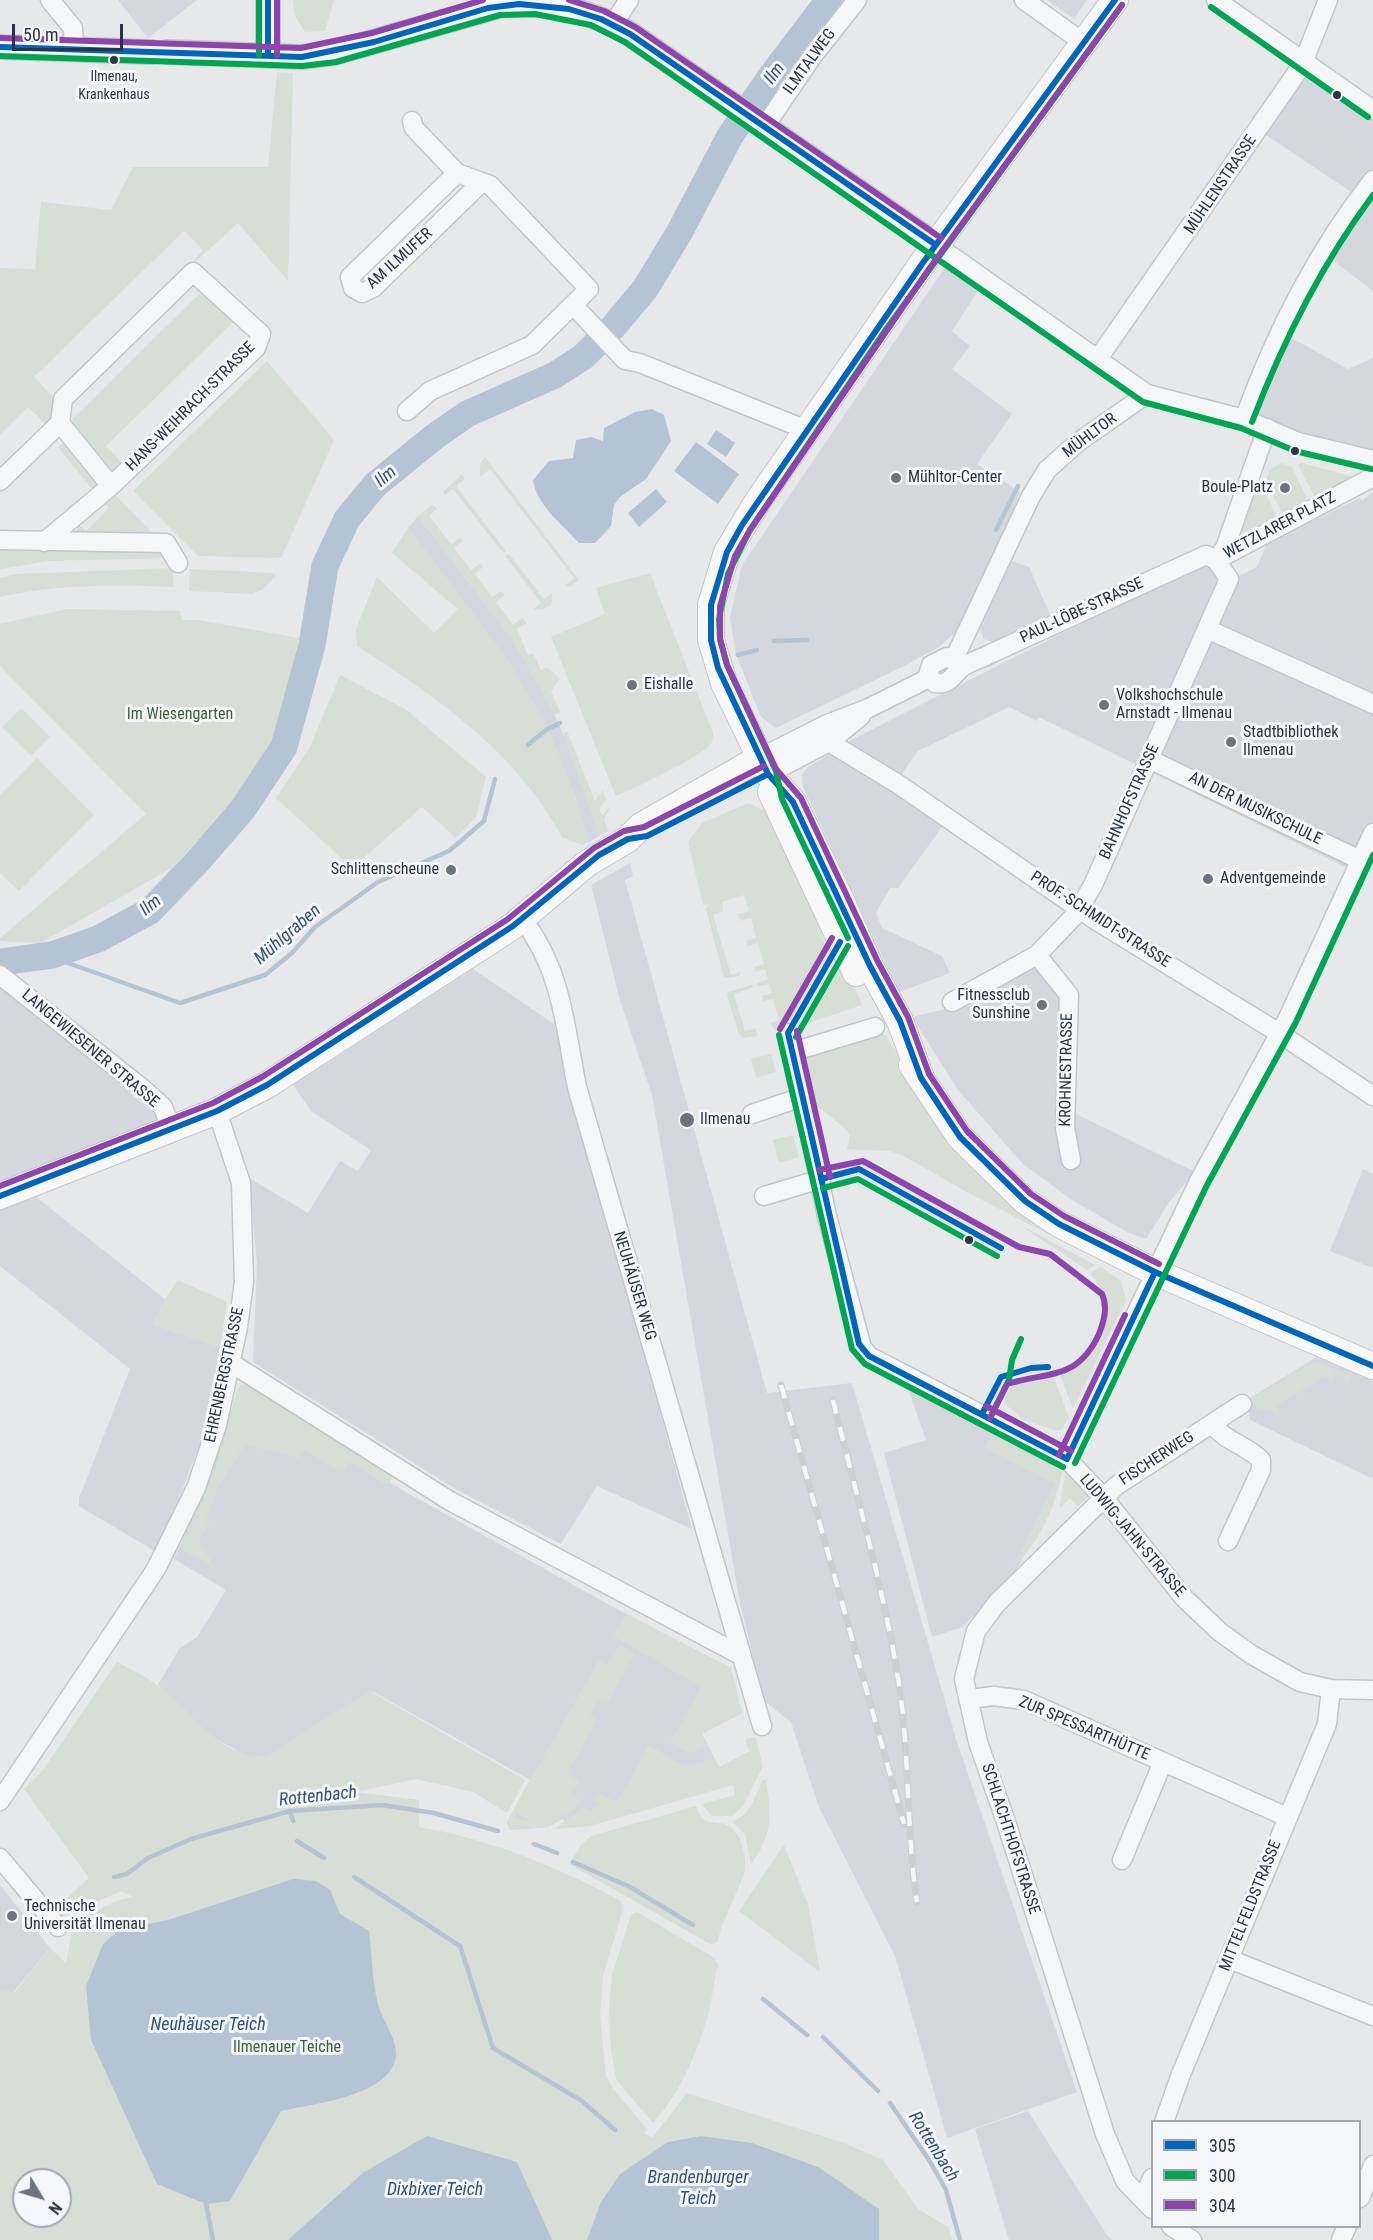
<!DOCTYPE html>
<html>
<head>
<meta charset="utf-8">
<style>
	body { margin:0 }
	#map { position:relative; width:1373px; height:2240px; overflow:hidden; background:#e6e8ea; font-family:"Roboto Condensed",sans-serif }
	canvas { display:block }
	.legend { position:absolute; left:1151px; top:2120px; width:210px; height:108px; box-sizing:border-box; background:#f4f6f9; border:2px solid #a4a8b1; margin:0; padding:8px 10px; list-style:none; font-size:18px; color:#2b3445 }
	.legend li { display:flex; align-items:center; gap:12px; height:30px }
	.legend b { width:30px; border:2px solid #a4a8b1 }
	.north { position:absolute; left:12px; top:2168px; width:60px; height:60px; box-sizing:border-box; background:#f4f6f9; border:2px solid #a4a8b1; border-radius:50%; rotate:128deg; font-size:16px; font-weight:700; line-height:24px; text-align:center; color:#2b3445 }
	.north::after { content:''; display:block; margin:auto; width:21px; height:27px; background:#6c737f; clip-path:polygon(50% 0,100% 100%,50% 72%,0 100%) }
	.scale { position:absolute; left:12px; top:24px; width:111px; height:27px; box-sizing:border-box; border:3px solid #2b3445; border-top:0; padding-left:8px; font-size:18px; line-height:21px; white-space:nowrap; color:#2b3445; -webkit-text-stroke:4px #f4f6f9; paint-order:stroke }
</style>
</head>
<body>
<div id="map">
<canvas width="1373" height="2240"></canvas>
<ul class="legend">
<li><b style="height:8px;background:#0065bd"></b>305</li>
<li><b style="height:8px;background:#00a651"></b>300</li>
<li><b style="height:8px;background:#8e44ad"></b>304</li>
</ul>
<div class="north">N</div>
<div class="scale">50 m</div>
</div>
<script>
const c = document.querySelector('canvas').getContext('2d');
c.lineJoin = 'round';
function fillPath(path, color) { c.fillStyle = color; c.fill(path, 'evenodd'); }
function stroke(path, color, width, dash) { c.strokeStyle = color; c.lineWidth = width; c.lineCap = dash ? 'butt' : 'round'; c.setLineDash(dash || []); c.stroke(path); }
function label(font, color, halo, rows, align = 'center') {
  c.font = font + ' "Roboto Condensed",sans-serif'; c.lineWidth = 6; c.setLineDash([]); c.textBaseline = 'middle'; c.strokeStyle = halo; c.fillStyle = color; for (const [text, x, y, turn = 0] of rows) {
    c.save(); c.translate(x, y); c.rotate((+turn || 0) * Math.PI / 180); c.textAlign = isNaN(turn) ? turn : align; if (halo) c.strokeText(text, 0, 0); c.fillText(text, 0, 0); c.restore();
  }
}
const built = new Path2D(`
	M118 0H197L148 38Z
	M1047 0H1087L1074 19Z
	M1305 71 1373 119V291L1317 248 1354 194 1263 133Z
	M946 266 978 291 952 331 970 346 952 369 1012 414 977 464 1020 492 995 553 956 632 939 647 908 664 776 728 761 717 736 654 730 618 742 565Z
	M1288 336 1348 369 1373 358V452L1305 439 1254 416Z
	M1373 492V823L1351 870 1039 717 1037 721 1009 707 918 751 894 785 947 820 898 888H890L876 913 882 928 942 956 950 973 899 992 803 787 802 775 807 768 853 739 1203 562 1235 578 1257 567 1267 543 1360 498 1362 501Z
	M418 516 513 640 550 705 563 734 594 819 599 836 589 842 576 799 543 720 503 654 408 528Z
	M1012 561 1029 567 1052 619 994 643 984 639 980 629Z
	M630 863 633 876 625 880 767 1393 852 1383 957 1742 1077 2092 947 2138 895 1956 819 1807 791 1722 764 1701 740 1603 652 1095 619 997 591 885Z
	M1037 963 1061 992 1062 1107 1195 1172 1170 1201 1146 1239 1127 1232 1072 1200 1023 1164 958 1090 912 1017 954 1007Z
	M473 969 554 1024 692 1529 597 1486 561 1544 454 1488 253 1362 257 1263 249 1178 308 1213 340 1161 358 1171 371 1150 311 1111 293 1085Z
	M0 986 107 1074 162 1120 0 1183Z
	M1363 1169 1373 1174V1268L1330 1251Z
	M31 1193 165 1299 153 1325 220 1347 205 1430 158 1553 79 1506V1498L130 1369 0 1266V1206Z
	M1323 1353 1373 1374V1479L1250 1420 1247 1400Z
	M238 1388 402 1490 626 1614 731 1668 742 1713 702 1734 719 1767 566 1822 562 1819 548 1827 510 1830 507 1823 530 1780 374 1692 370 1691 266 1757 247 1756 207 1734 158 1685 179 1649 197 1637 226 1590 174 1559 213 1471Z
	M909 1391 1053 1465 1059 1472 1055 1495 1014 1575 963 1627 932 1637 884 1453 926 1440Z
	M0 1885 50 1948 0 2008Z
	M1028 2111 1107 2235 1112 2240H1009L975 2129Z`);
const green = new Path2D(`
	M293 0H334L325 31 305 32 295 16Z
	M818 0H851L773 99 767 94 760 102 747 91Z
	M277 72 293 73 288 281 238 223 194 263 193 261 203 250 184 231 34 377 53 397 52 420 49 427 28 407 0 435V268L35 269 41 202 111 210 133 167H268Z
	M200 293 234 321 106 446 125 466 113 475 71 428 73 419Z
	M267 361 334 440 281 558 198 556 133 491Z
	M65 441 100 483 93 490 58 447Z
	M485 457 579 580 570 587 565 586 574 578 490 469 480 477V464Z
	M1282 463 1292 467 1307 498 1306 502 1282 514 1266 480 1270 469Z
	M1302 463 1350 476 1351 480 1315 498 1298 465Z
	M462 474 465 479 456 486 506 551 503 553 453 489 445 495 443 492Z
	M1261 484 1277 517 1239 534 1237 530 1257 486Z
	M113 492 158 539 76 533 78 524 86 531 109 508 102 500Z
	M433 504 437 509 429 516 451 544 460 538 463 541 454 548 471 570 481 563 483 567 475 574 492 597 501 591 505 595 496 602 513 625 522 618 527 623 517 629 528 655 533 653 541 670 547 667 560 679 551 691 560 712 554 715 513 640 418 516Z
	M408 528C456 589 505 650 542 718 563 757 577 801 589 842L582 845 562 837C516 752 437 697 357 646L356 629 377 577 434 633 458 609 392 553Z
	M162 546 170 558 49 561 0 569V549Z
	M509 554 544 599 553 593 551 605 544 609 533 610 541 603 505 556Z
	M172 568 174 587C116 585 56 584 0 597V578L17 574Z
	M190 569 274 573 275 577 263 589 252 594 189 591Z
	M650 573 713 733C713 736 713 739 712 742 704 756 633 789 616 796L551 637 605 614 596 588Z
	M67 609 180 611 182 620H199L299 638 278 740 230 807 173 867 40 943 0 941V938L146 814 0 666V624Z
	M340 675 405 709 486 777 476 817 456 838 422 807 352 868 276 798 310 747Z
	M21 708 50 737 31 756 2 727Z
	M567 731 595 801 603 790 606 800 599 808 602 815 610 807 604 820 608 831 599 836 563 734Z
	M37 758 94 815 19 891 0 873V795Z
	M748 803 771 814 802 879 827 951 786 1028 783 1024 776 1031 770 1023 779 1020 773 999 763 1001 762 996 772 993 769 984 759 986 756 984 768 979 765 969 755 972 754 967 764 964 758 943 748 946 746 941 756 938 751 918 740 921 738 914 749 911 744 895 722 902 723 911 713 915 731 975 741 972 739 976 724 978 706 909 709 904 703 905 688 842 702 823Z
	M837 962 845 964 862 1005 799 1026Z
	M752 985 753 987 734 994 745 1031 756 1028 757 1036 744 1038 739 1034 727 995 728 992Z
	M877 1031 886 1036 953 1143 1001 1195 1058 1239 972 1195 902 1155 889 1151 847 1149 850 1135 841 1125 814 1104 801 1057Z
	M771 1054 776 1072 756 1078 751 1059Z
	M793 1135 799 1157 779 1163 773 1140Z
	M1020 1225 1095 1265 1087 1270Z
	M1101 1267 1121 1281 1126 1300 1073 1409 1059 1372C1084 1366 1103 1328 1103 1303 1103 1291 1097 1283 1090 1273Z
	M178 1280 227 1302 220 1347 153 1325 165 1299Z
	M1314 1362 1351 1375 1348 1384 1343 1383 1344 1378 1335 1375 1332 1386 1326 1376 1277 1406 1281 1415 1278 1416 1272 1411 1259 1410 1248 1400Z
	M1052 1373 1069 1417 1062 1429 1057 1431 1024 1420 1005 1404C1003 1378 1033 1375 1052 1373Z
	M251 1384 398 1468 388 1485 349 1462 342 1473 305 1450 299 1458 245 1445 219 1485 206 1521 210 1523 199 1541 216 1569 180 1548 214 1474 240 1385Z
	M992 1431C1010 1441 1023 1453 1041 1461 1049 1465 1057 1466 1062 1473 1054 1510 1040 1541 1013 1568L1055 1484 984 1448Z
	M1066 1471 1088 1493V1497L1078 1506 1070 1498 1059 1509Z
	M626 1614 731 1668 742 1713 702 1734 708 1745 690 1754 670 1743 701 1687 613 1636Z
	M620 1645 635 1654 606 1705 598 1701 590 1714 598 1719 567 1773 580 1781 571 1794 582 1802 566 1816C553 1812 534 1825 523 1817 520 1815 519 1812 517 1811L514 1816C528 1827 548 1813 564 1817L548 1827 510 1830 507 1823 514 1808 599 1660 607 1665Z
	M117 1662C130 1669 145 1676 157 1685 195 1712 213 1755 266 1757L370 1691 525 1780 507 1813 473 1792 416 1779 355 1792 419 1800V1827C490 1839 558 1867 621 1901L623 1909 603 1976 600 2015 606 2076 613 2089 647 2129 644 2133 652 2138 687 2093 844 2143 883 2160 918 2209 948 2227 952 2240H0V1991L6 1989 14 1993 50 1948 66 1963 73 1923 116 1901 133 1897 121 1891 94 1903 92 1900 59 1918 52 1912 89 1878 24 1789 43 1770ZM24 2180H60V2216H24Z
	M753 1737 756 1738 763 1766 744 1805 732 1816H712L702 1804 735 1795 733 1785 590 1826 555 1829 584 1806 589 1811 597 1804 592 1798 599 1793 617 1802 649 1745C678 1762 681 1772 714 1758L719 1767 750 1751 745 1740Z
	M766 1779C771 1814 774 1834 751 1864L745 1834 733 1822 744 1815 752 1804 762 1781Z
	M696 1806C704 1830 714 1818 729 1826 742 1833 749 1863 743 1877 734 1899 724 1918 717 1942L712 1945 569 1864 582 1844 591 1836Z
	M784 1845 808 1904 820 1972 739 1911Z
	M637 1912 713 1957 718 1965C714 1982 712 1999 708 2015 697 2053 679 2095 653 2123L616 2079 611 2050 609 2008 612 1975 631 1915Z`);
const water = new Path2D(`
	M652 409 664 415 671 441 646 479 620 497 614 505 611 526 595 543H579C562 524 537 506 533 480L549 461 573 458 576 440 591 437 603 441 604 428 635 412Z
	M716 430 735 443 726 457 707 444Z
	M696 442 739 474 718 504 674 471Z
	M656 489 667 502 639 527 628 513Z
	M293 1879 316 1881 330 1890 340 1914 369 1931C372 1954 372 1978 377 2000 380 2017 395 2035 396 2052 397 2096 311 2104 281 2111L230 2201 206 2204 157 2184 91 2040 86 1986 103 1944 119 1930 168 1920Z
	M427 2136 517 2162 552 2240H288L364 2172Z
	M701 2136 752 2143 818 2167 879 2209V2240H587L601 2202 620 2174 668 2142Z`);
const stream = new Path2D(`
	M996 530 1018 486
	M774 641 807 640
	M738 655 757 650
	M528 745 546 730 560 723
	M52 955 68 963 180 1003 265 975 292 953 315 927 378 882 449 851 484 821 495 779
	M290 1811 293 1821
	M297 1841 324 1858
	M534 1844 557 1853
	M573 1862 630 1887 693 1925
	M114 1877 127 1874 148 1858 191 1839 290 1811 382 1805 434 1813 498 1831
	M354 1877 460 1946 493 2048 582 2101 615 2130
	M763 1999 807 2035
	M823 2037 878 2091
	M890 2103 929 2160 946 2190 960 2240
	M206 2204 213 2240`);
const river = new Path2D(`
	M0 962 52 955 98 939 150 911 198 861 243 809 284 747 312 645 325 566 347 519 375 485 434 437 467 414 555 375 583 357 613 327 645 289 679 233 730 136 769 79 829 0`);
const minor = new Path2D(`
	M50 0 73 28 74 50
	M1024 0 1084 43
	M1216 0 1373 110
	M613 24 629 0
	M765 126 812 57 857 0
	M457 173 350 277 353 288 362 293 373 288 482 182
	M936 245 1147 394 1244 419 1298 442 1373 460
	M573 305 625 360 640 363 807 430
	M1097 360 1289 84 1303 63 1328 0
	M407 411 430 391 532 345 589 289 490 185 457 173 414 128 412 121
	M1244 419C1275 334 1317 251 1373 180
	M60 423 111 486
	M0 481 60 423 63 399 193 272 261 334 256 348 111 486 44 542
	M0 540 166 543 178 563
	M1216 560 1373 477
	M1216 560 1225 548 1267 428
	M1207 629 1373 704
	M954 659 1031 496 1047 470 1077 443 1147 394
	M829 742 898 784 1097 921 1279 1033 1373 1096
	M760 758 825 725 869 708 929 678
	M1149 759 1360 860
	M768 774 829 742 861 716
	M522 919C562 969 565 1027 577 1087L762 1726
	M1037 955 1069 995 1065 1128 1071 1160
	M0 975 143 1089 163 1107 171 1129
	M952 1002 1037 955 1076 914 1093 885 1229 579 1216 560 1206 555 990 654C981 659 965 663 959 670 952 678 947 685 935 683L928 675 931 665 947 657 957 662 959 670
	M788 1033 827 1216 862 1348 869 1356 1067 1459 1104 1498 1184 1598 1220 1632 1252 1655 1300 1682 1331 1689 1373 1690
	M792 1052 875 1027
	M752 1114 802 1097
	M764 1196 821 1179
	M231 1363 450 1501 742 1656
	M1212 1424C1226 1442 1246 1445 1261 1460V1470L1228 1541
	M1067 1459 1199 1181 1288 1018 1373 833
	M969 1699 994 1696 1024 1700 1287 1817
	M0 1801 156 1569 196 1488 217 1425 238 1327 244 1282 241 1183 217 1111
	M0 1858 58 1927
	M1122 1860 1163 1762
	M1229 1959 1373 2016
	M1164 2122 1181 2074 1327 1724 1331 1689
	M1360 2198 1373 2165
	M1143 2199 1152 2178
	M1152 2209 1125 2181 1105 2134 1006 1822 978 1742 964 1679 976 1631 997 1603 1116 1486 1242 1404
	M1171 2226 1192 2240
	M1341 2240 1347 2226`);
const tertiary = new Path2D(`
	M268 0V55
	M0 47 151 52
	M168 52 302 57 334 53 499 6C545 1 591 10 630 34L936 245`);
const secondary = new Path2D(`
	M771 792 856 973
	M912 1065 960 1137 1025 1201 1059 1224 1155 1272 1373 1366
	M921 1078 900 1021 870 966 840 898 793 802 768 774 724 683 711 640V605L727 552 758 501 922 264 1115 0
	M0 1196 217 1111 267 1085 513 926 586 864 628 839 641 826 760 758`);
const rail = new Path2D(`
	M781 1385 904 1824
	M833 1400C856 1494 884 1589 899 1684 910 1757 906 1830 917 1902`);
const bus1 = new Path2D(`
	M268 0V55
	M1115 0 922 264 742 525 727 552 711 605V640L718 668 768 774 793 802 870 966 900 1021 921 1078 960 1137 1025 1201 1059 1224 1155 1272 1373 1366
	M0 47 302 57 374 42 488 8 519 4 569 9 601 19 630 34 936 245
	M788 1033 859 1344 869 1356 1067 1459
	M788 1033 840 942
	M821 1179 859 1169 1001 1248
	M0 1196 217 1111 267 1085 513 926 599 855 628 839 647 836 768 774
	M982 1414 1001 1377 1031 1368 1048 1367
	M1067 1459 1155 1272`);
const bus2 = new Path2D(`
	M259 0V55
	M1211 7 1368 117
	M0 56 302 66 336 62 500 15 535 14 591 25 625 42 1143 402 1241 428 1295 451 1371 469
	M1252 422C1283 341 1321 265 1373 195
	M848 938 782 799 776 771 727 665 720 639 719 619 728 574 750 530 887 328 1122 5
	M779 1035 852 1349 865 1364 1063 1467
	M796 1037 848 946
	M823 1188 858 1179 997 1256
	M990 1418 1009 1380 1012 1360 1021 1339
	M1075 1463 1207 1185 1296 1022 1373 855`);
const bus3 = new Path2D(`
	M277 0V55
	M569 0 604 11 635 27 941 238
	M1122 5 929 269 750 530 735 556 720 606V639L727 665 776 769 801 798 878 962 908 1017 929 1074 967 1131 1031 1194 1064 1216 1159 1264
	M0 38 301 48 372 33 483 0
	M780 1029 832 938
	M797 1031 830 1177
	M819 1170 863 1161 1019 1247 1050 1254 1102 1294C1108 1307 1104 1321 1099 1334 1077 1381 1049 1371 1007 1384L990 1418
	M0 1186 213 1103 262 1077 508 919 594 848 624 831 644 827 764 766
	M986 1406 1071 1451
	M1059 1455 1125 1315`);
const markers = [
	[114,60,5,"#2b3445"],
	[1337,95,5,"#2b3445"],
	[1295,451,5,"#2b3445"],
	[896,478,6,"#6c737f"],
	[1285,488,6,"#6c737f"],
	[632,685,6,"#6c737f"],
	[1104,705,6,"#6c737f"],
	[1231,742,6,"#6c737f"],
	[451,870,6,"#6c737f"],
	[1208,879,6,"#6c737f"],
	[1042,1005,6,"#6c737f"],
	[687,1120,8,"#6c737f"],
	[969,1240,5,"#2b3445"],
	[12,1916,6,"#6c737f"]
];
const busNames = [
	["Ilmenau,",114,77],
	["Krankenhaus",114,95]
];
const streetNames = [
	["ILMTALWEG",810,62,-54],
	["MÜHLENSTRASSE",1221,185,-56],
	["AM ILMUFER",400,259,-42],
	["HANS-WEIHRACH-STRASSE",191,407,-45],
	["MÜHLTOR",1090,436,-37],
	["WETZLARER PLATZ",1280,526,-28],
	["PAUL-LÖBE-STRASSE",1082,611,-25],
	["BAHNHOFSTRASSE",1130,802,-66],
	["AN DER MUSIKSCHULE",1255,809,26],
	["PROF.-SCHMIDT-STRASSE",1100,920,33],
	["LANGEWIESENER STRASSE",90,1049,40],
	["KROHNESTRASSE",1067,1070,-89],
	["NEUHÄUSER WEG",634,1286,73],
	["EHRENBERGSTRASSE",225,1375,-78],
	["FISCHERWEG",1157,1459,-33],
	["LUDWIG-JAHN-STRASSE",1132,1536,50],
	["ZUR SPESSARTHÜTTE",1084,1729,23],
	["SCHLACHTHOFSTRASSE",1010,1839,72],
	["MITTELFELDSTRASSE",1251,1906,-68]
];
const poiNames = [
	["Mühltor-Center",908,478],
	["Boule-Platz",1273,488,"right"],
	["Eishalle",644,685],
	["Volkshochschule",1116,696],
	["Arnstadt - Ilmenau",1116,714],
	["Stadtbibliothek",1243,733],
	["Ilmenau",1243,751],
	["Schlittenscheune",439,870,"right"],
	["Adventgemeinde",1220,879],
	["Fitnessclub",1030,996,"right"],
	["Sunshine",1030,1014,"right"],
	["Ilmenau",700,1120],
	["Technische",24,1907],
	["Universität Ilmenau",24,1925]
];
const parkNames = [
	["Im Wiesengarten",180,715],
	["Ilmenauer Teiche",287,2048]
];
const waterNames = [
	["Ilm",775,74,-54],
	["Ilm",386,477,-41],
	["Ilm",151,906,-39],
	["Mühlgraben",288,935,-41],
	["Rottenbach",318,1797,-6],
	["Neuhäuser Teich",208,2025],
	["Rottenbach",933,2147,58],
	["Brandenburger",698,2178],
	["Teich",698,2199],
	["Dixbixer Teich",435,2190]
];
fillPath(built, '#d4d7dd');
fillPath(green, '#d6ded6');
fillPath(water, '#b4c4d5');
stroke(stream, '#b4c4d5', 4.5);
stroke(river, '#b4c4d5', 27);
stroke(minor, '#c4c6c8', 21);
stroke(tertiary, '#c4c6c8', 26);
stroke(secondary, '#c4c6c8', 28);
stroke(minor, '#f5f6f7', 18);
stroke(tertiary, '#f5f6f7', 22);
stroke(secondary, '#f8f8f8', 26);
stroke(rail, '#cecfd2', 7);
stroke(rail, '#f4f6f9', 4.5, [14]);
stroke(bus1, '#0065bd', 6);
stroke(bus2, '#00a651', 6);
stroke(bus3, '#8e44ad', 6);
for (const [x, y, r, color] of markers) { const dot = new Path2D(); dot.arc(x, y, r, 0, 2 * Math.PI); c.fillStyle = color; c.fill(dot); stroke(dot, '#f4f6f9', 2); }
label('14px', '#2b3445', '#f4f6f9', busNames);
label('16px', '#2b3445', '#f4f6f9', streetNames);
label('16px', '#2b3445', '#f4f6f9', poiNames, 'left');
label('16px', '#3f6138', '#f4f6f9', parkNames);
label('italic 18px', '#34527a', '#f4f6f9', waterNames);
</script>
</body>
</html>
